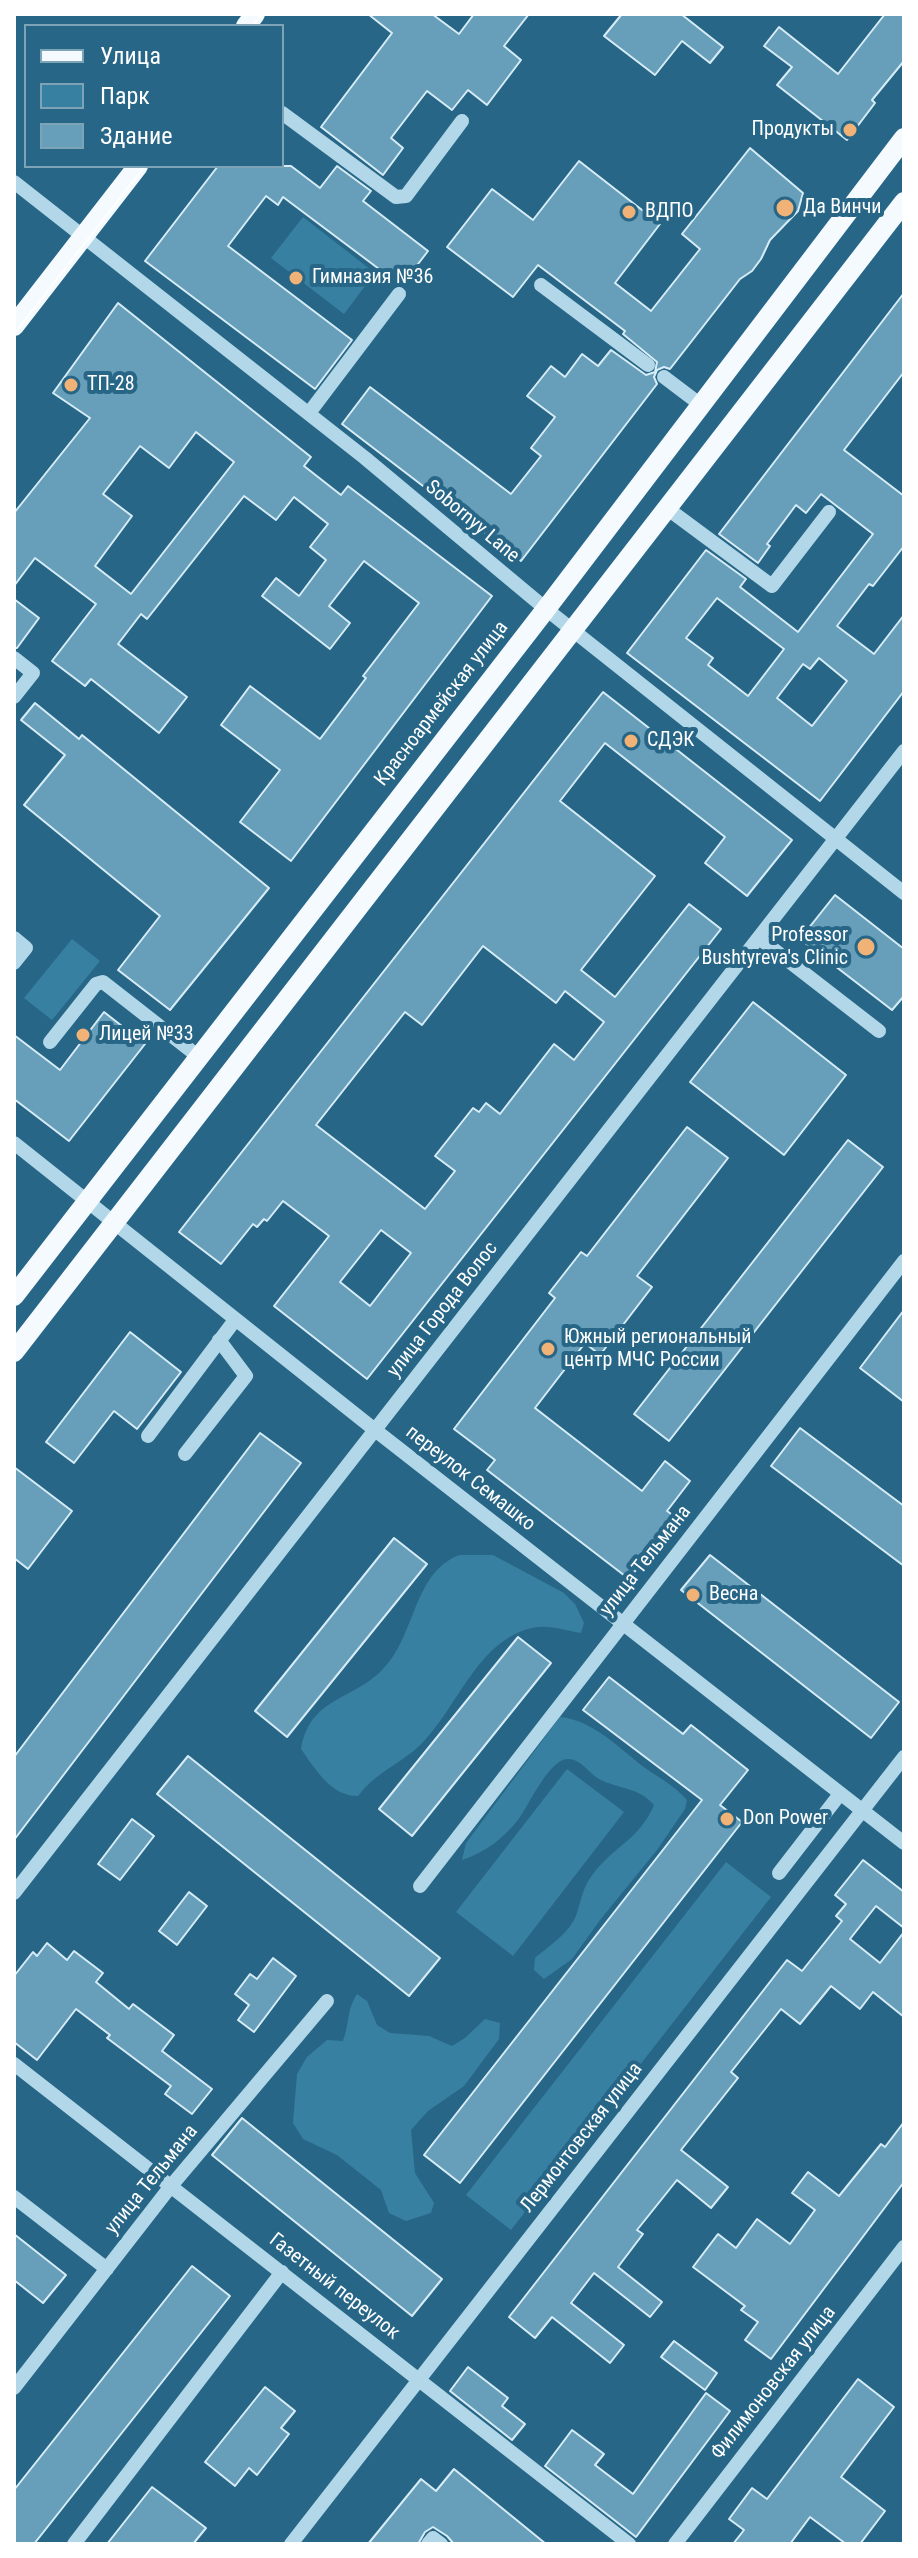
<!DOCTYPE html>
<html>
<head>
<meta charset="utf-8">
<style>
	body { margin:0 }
	#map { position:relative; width:918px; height:2558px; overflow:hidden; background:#276686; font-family:"Roboto Condensed",sans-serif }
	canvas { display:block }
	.frame { position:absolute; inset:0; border:16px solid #fff; pointer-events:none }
	.legend { position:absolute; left:24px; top:24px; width:260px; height:144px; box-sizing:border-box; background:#276686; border:2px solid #7da3b6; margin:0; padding:10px 14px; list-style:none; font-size:24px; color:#fff }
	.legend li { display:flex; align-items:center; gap:16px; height:40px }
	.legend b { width:40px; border:2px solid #7da3b6 }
</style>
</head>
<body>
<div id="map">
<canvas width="918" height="2558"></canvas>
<div class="frame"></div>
<ul class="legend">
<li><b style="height:10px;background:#f4fafe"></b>Улица</li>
<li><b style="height:22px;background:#3880a2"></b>Парк</li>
<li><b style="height:22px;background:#679eb9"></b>Здание</li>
</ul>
</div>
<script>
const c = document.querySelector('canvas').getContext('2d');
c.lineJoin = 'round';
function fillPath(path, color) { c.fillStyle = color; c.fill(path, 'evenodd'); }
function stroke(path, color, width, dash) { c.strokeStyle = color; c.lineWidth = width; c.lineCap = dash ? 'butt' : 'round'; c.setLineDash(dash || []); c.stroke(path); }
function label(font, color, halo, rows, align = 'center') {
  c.font = font + ' "Roboto Condensed",sans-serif'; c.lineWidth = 8; c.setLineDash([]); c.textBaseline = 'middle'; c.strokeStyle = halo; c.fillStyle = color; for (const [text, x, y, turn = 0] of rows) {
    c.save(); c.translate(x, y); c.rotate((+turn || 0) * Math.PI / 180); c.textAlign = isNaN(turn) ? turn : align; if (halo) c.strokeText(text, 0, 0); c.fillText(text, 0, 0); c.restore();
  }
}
const green = new Path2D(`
	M303 217 375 273 344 314 271 258Z
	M72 939 100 961 52 1020 24 998Z
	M459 1555H493L564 1593 575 1604 584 1623 581 1633C566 1631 548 1624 532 1628 479 1640 459 1704 424 1741 404 1763 379 1769 358 1796 332 1797 315 1769 301 1749 310 1697 352 1701 382 1670 416 1637 412 1574 459 1555Z
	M560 1717C592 1720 617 1746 641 1765 658 1778 672 1783 687 1800L685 1809 657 1850 600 1920 572 1959 544 1979 534 1970 535 1958C550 1945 571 1932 577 1913 582 1897 583 1887 593 1874 614 1846 640 1839 654 1805 639 1787 618 1789 599 1779 589 1773 580 1758 567 1759 548 1761 529 1805 518 1820 504 1838 484 1853 462 1860L466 1843Z
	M567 1769 624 1812 513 1956 456 1912Z
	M726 1862 771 1897 511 2230 466 2195Z
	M357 1994 367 2001 377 2025 390 2033 429 2036 452 2046 465 2038 485 2019 500 2023 499 2039 464 2086 428 2111 411 2130 415 2173 434 2203 431 2213 406 2221 389 2213 381 2190 337 2155 303 2139 293 2123 297 2074 307 2057 327 2040 343 2041C350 2022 346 2012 357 1994Z`);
const building = new Path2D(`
	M368 14H432L459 34 474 14H529L504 46 521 60 487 105 468 90 452 110 427 91 391 138 403 148 383 175 321 127 392 33Z
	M622 14H681L723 47 710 63 682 41 655 75 604 36Z
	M885 14H904V61L872 100 875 103 847 140 777 85 792 67 764 46 779 27 838 74Z
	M750 148 803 193 798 211 770 240 761 259 752 271 740 279 670 369 664 367 657 370 654 377 657 384 521 561 342 424 370 387 511 494 541 456 531 448 555 417 527 396 551 366 565 377 582 354 598 366 611 350 646 375 655 372 657 362 623 334 625 331 538 265 513 297 447 247 492 189 533 220 579 161 660 224 615 283 651 311 700 249 682 234Z
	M218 166H291L320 188 337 166 371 191 363 201 428 251 402 285 399 284 283 197 278 205 266 196 228 246 352 340 315 389 145 261Z
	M904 293V372L844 450 904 496V546L873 586 869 584 837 626 874 654 904 615V691L820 801 627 653 706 550 746 579 740 587 798 632 873 534 821 494 806 513 796 505 767 544 770 546 758 563 719 534ZM717 598 784 649 748 696 708 665 713 658 686 638ZM819 658 847 681 812 726 777 698 803 664 810 669Z
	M118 303 311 457 304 466 341 495 348 486 492 596 291 861 240 822 280 770 221 725 250 686 320 739 366 678 363 676 419 603 364 561 329 606 350 623 330 649 262 596 276 578 299 596 326 560 310 547 328 524 294 497 276 520 244 496 147 619 141 614 118 644 187 697 159 733 91 679 85 686 52 661 96 604 35 558 14 586V513L90 418 53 393ZM196 432 234 462 131 594 95 566 132 516 103 494 140 446 169 468Z
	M14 599 39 618 17 648H14Z
	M603 692 792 840 747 896 705 863 725 837 605 743 560 801 655 876 581 970 615 997 689 904 721 929 367 1379 274 1306 329 1236 283 1201 267 1221 264 1219 257 1227 253 1224 221 1264 179 1232ZM483 946 556 1003 565 991 604 1022 574 1060 554 1044 500 1114 486 1103 479 1112 473 1108 435 1156 455 1171 425 1209 316 1125 405 1012 422 1025ZM381 1230 411 1253 370 1306 340 1282Z
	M35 703 79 739 82 735 269 888 170 1010 118 970 160 916 24 805 65 755 21 720Z
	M835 895 904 949V996L892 1010 800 939Z
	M753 1002 846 1075 784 1155 690 1082Z
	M104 1012 145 1044 69 1141 14 1099V1035L60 1070Z
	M687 1127 728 1158 637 1276 652 1287 600 1355 585 1343 535 1408 642 1491 665 1461 690 1481 667 1511 677 1518 629 1579 487 1470 495 1460 454 1429 555 1298 549 1293 581 1252 587 1256Z
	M848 1140 883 1167 669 1441 634 1414Z
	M904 1310V1402L860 1368Z
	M130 1332 181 1372 137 1429 114 1411 74 1463 46 1442Z
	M800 1428 904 1506V1566L771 1466Z
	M260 1433 301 1463 14 1840V1757Z
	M14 1467 72 1511 28 1569 14 1558Z
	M394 1538 427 1564 287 1737 255 1711Z
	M710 1555 899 1702 871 1738 681 1590Z
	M518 1637 551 1663 412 1836 379 1809Z
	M609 1677 683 1734 691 1725 748 1770 720 1805 742 1822 460 2183 424 2155 702 1800 583 1710Z
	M188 1756 440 1958 409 1996 157 1794Z
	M132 1819 154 1836 120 1880 98 1864Z
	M863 1860 904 1892V1928L876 1906 850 1939 880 1963 904 1932V2017L873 1992 860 2009 831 1986 800 2024 781 2009 731 2072 738 2078 681 2150 728 2187 711 2208 677 2180 637 2230 643 2234 618 2267 662 2302 650 2317 594 2273 571 2303 624 2345 610 2363 552 2317 535 2338 509 2317 787 1960 802 1971 842 1921 836 1916 846 1904 835 1895Z
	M189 1892 207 1906 177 1945 159 1931Z
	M47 1943 67 1960 74 1951 103 1973 96 1982 129 2009 133 2004 174 2035 162 2051 212 2089 192 2114 165 2094 171 2086 107 2038 110 2035 76 2009 37 2060 14 2042V1976L33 1952 37 1956Z
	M273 1958 296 1976 254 2032 238 2020 249 2005 235 1994 250 1974 257 1979Z
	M242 2118 442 2279 412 2316 212 2155Z
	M904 2122V2182L771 2359 745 2340 758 2322 741 2310 745 2306 693 2267 718 2234 736 2248 757 2219 790 2244 815 2210 792 2193 808 2172 839 2196 881 2144 885 2147Z
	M14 2234 66 2275 43 2303 14 2280Z
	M192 2266 230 2296 34 2544H14V2490Z
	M674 2341 717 2373 705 2390 661 2357Z
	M468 2367 508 2398 502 2406 525 2424 512 2440 450 2391Z
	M858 2379 894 2407 841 2477 885 2511 860 2544H846L810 2517 790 2544H733L744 2530 729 2519 752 2488 767 2499Z
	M265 2387 295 2411 281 2428 289 2434 257 2475 249 2468 235 2486 205 2462Z
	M706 2393 730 2411 636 2537 545 2466 572 2430 604 2454 595 2465 633 2494Z
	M454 2469 546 2544H454L447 2536 433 2527 425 2532 418 2544H368L421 2479 436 2491Z
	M152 2487 206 2528 193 2544H107Z`);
const minor = new Path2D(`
	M282 113 396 197 406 196 462 121
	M14 182 365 458 546 609 904 893
	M541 285 648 365
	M664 377 701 405
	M309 413 399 294
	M668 509 772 586 829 512
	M14 658 33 673 14 697
	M14 938 26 948 14 963
	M759 938 879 1031
	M50 1042 96 984 103 982 199 1057
	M14 1143 375 1430 904 1843
	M148 1436 235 1320
	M185 1454 246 1376 219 1340
	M779 1873 840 1794
	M420 1886 904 1261
	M14 1893 904 751
	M14 2064 629 2544
	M14 2197 107 2269
	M14 2388 171 2186 327 2001
	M74 2544 282 2272
	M291 2544 904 1757
	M428 2544 433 2538 441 2544
	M675 2544 904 2247`);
const major = new Path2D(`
	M246 26 255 14
	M14 326 138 166
	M14 1296 546 609 904 138
	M14 1352 904 202`);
const tram = new Path2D(`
	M252 26 262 14
	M14 334 145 166`);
const markers = [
	[850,130,8,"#f1b277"],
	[785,208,10,"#f1b277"],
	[629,212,8,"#f1b277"],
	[296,278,8,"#f1b277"],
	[71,385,8,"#f1b277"],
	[631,741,8,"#f1b277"],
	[866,947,10,"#f1b277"],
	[83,1035,8,"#f1b277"],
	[548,1349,8,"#f1b277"],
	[693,1595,8,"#f1b277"],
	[727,1819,8,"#f1b277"]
];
const poiNames = [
	["Продукты",834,130,"right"],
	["Да Винчи",803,208],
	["ВДПО",645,212],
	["Гимназия №36",312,278],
	["ТП-28",87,385],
	["СДЭК",647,741],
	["Professor",848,936,"right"],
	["Bushtyreva's Clinic",848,959,"right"],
	["Лицей №33",99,1035],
	["Южный региональный",564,1338],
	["центр МЧС России",564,1361],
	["Весна",709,1595],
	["Don Power",743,1819]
];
const streetNames = [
	["Sobornyy Lane",472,522,40],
	["Красноармейская улица",442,704,-52],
	["улица Города Волос",443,1310,-52],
	["переулок Семашко",470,1479,38],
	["улица Тельмана",646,1561,-52],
	["Лермонтовская улица",582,2138,-52],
	["улица Тельмана",152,2180,-51],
	["Газетный переулок",334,2287,38],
	["Филимоновская улица",774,2383,-52]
];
fillPath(green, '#3880a2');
fillPath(building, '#679eb9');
stroke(building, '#d6ecf6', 2);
stroke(minor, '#b2d7e8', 14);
stroke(major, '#f4fafe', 20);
stroke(tram, '#fff', 2);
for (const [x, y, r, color] of markers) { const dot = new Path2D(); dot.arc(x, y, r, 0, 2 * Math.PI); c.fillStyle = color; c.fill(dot); stroke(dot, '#276686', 3); }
label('20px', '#fff', '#276686', poiNames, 'left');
label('20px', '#fff', '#276686', streetNames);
</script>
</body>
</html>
